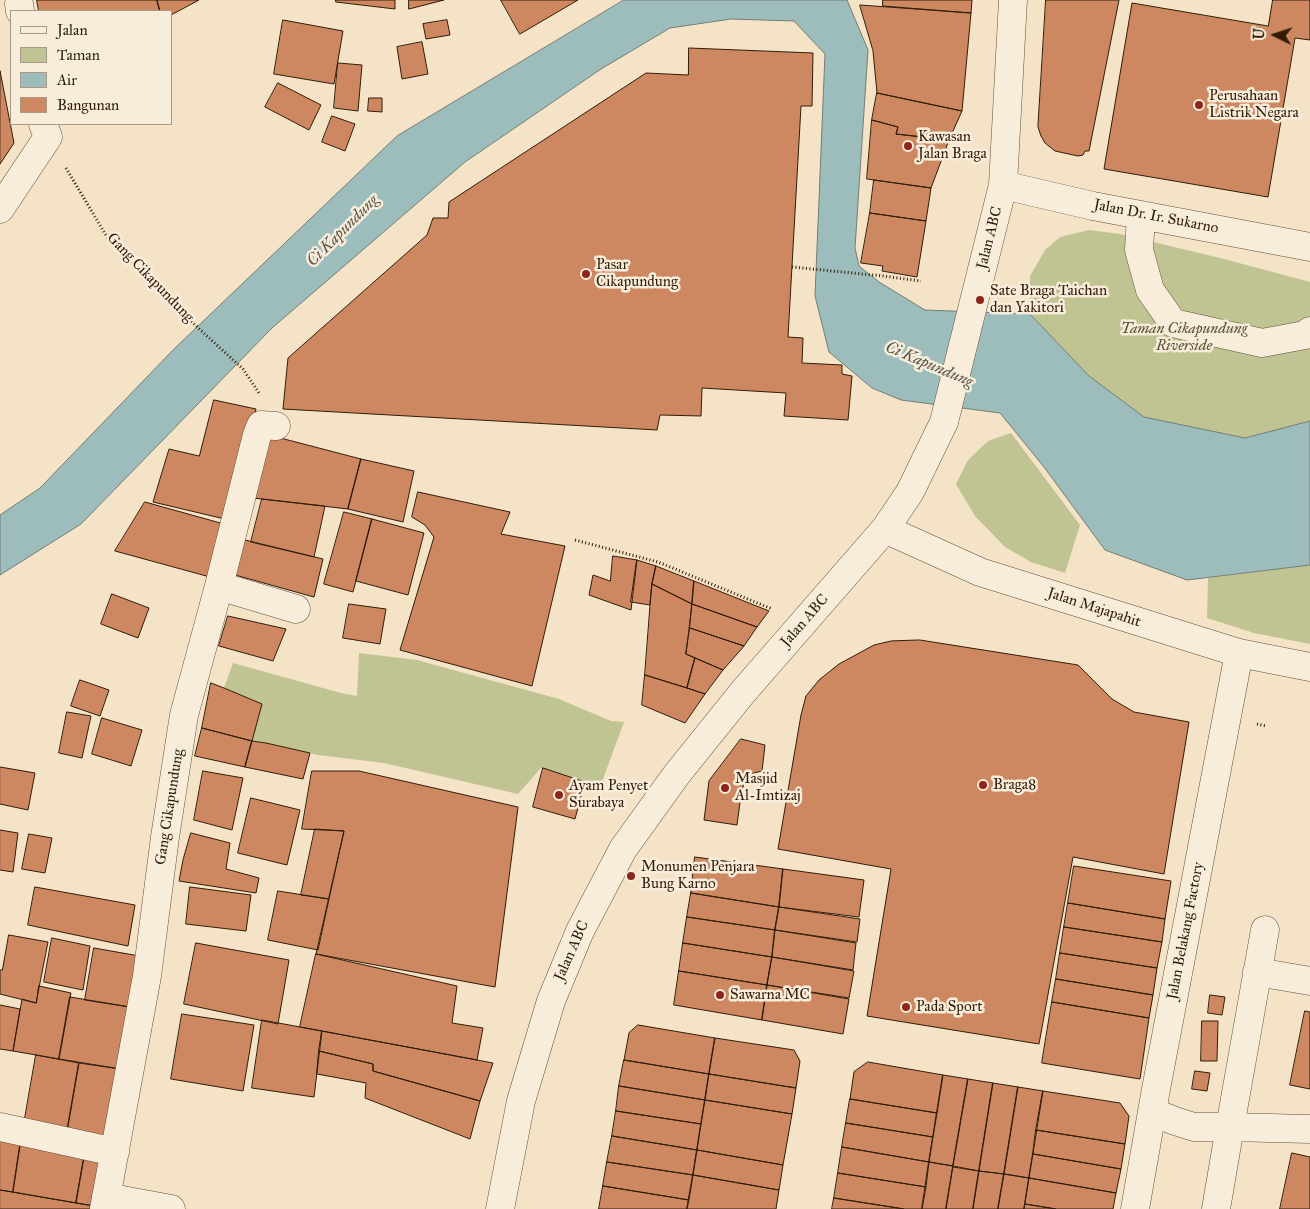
<!DOCTYPE html>
<html>
<head>
<meta charset="utf-8">
<style>
	body { margin:0 }
	#map { position:relative; width:1310px; height:1209px; overflow:hidden; background:#f5e3c7; font-family:"IM FELL Great Primer",serif }
	canvas { display:block }
	.legend { position:absolute; left:10px; top:10px; width:162px; height:115px; box-sizing:border-box; background:#f8eddb; border:1px solid #a89987; margin:0; padding:6px 9px; list-style:none; font-size:15px; color:#311c08 }
	.legend li { display:flex; align-items:center; gap:10px; height:25px }
	.legend b { width:25px; border:1px solid #a89987 }
	.north { position:absolute; left:1250px; top:10px; width:50px; height:50px; -webkit-text-stroke:4px #f8eddb; paint-order:stroke; rotate:274deg; font-size:14px; font-weight:700; line-height:20px; text-align:center; color:#311c08 }
	.north::after { content:''; display:block; margin:auto; width:18px; height:22px; background:#311c08; clip-path:polygon(50% 0,100% 100%,50% 72%,0 100%) }
</style>
</head>
<body>
<div id="map">
<canvas width="1310" height="1209"></canvas>
<ul class="legend">
<li><b style="height:6px;background:#f8eddb"></b>Jalan</li>
<li><b style="height:14px;background:#c0c392"></b>Taman</li>
<li><b style="height:14px;background:#9dbdbc"></b>Air</li>
<li><b style="height:14px;background:#cd8862"></b>Bangunan</li>
</ul>
<div class="north">U</div>
</div>
<script>
const c = document.querySelector('canvas').getContext('2d');
c.lineJoin = 'round';
function fillPath(path, color) { c.fillStyle = color; c.fill(path, 'evenodd'); }
function stroke(path, color, width, dash) { c.strokeStyle = color; c.lineWidth = width; c.lineCap = dash ? 'butt' : 'round'; c.setLineDash(dash || []); c.stroke(path); }
function label(font, color, halo, rows, align = 'center') {
  c.font = font + ' "IM FELL Great Primer",serif'; c.lineWidth = 5; c.setLineDash([]); c.textBaseline = 'middle'; c.strokeStyle = halo; c.fillStyle = color; for (const [text, x, y, turn = 0] of rows) {
    c.save(); c.translate(x, y); c.rotate((+turn || 0) * Math.PI / 180); c.textAlign = isNaN(turn) ? turn : align; if (halo) c.strokeText(text, 0, 0); c.fillText(text, 0, 0); c.restore();
  }
}
const green = new Path2D(`
	M1089 230 1120 234 1224 259 1310 282V421L1245 438 1144 417 1089 376 1030 314V276L1045 250 1060 237Z
	M1011 433 1080 525 1065 573 1031 562 1005 547 975 516 956 484 968 460 988 441Z
	M1310 565V644L1254 633 1207 618 1208 578Z
	M359 653 417 660 559 699 611 721 624 722 600 787 541 768 518 794 384 763 318 755 266 743 252 741 261 704 224 688 233 663 341 693 357 696Z`);
const water = new Path2D(`
	M624 0H847L868 50 855 248 859 266 879 282 925 310 1030 314 1089 376 1144 417 1245 438 1310 421V565L1187 580 1105 550 1044 467 1000 413 901 400 872 388 829 352 815 296 825 54 794 21 731 19 670 28 601 69 465 162 272 328 81 524 0 575V515L40 488 174 349 397 136Z`);
const building = new Path2D(`
	M37 0H157L160 11H39Z
	M157 0H199L171 15V11H160Z
	M336 0H395V9L336 2Z
	M409 0H444L409 9Z
	M501 0H578L520 34Z
	M883 0H972L971 13 883 6Z
	M1046 0H1119L1089 151H1085L1083 155 1078 156 1055 151 1045 143 1041 136 1038 127Z
	M1273 0H1310V40L1295 38 1268 197 1104 169 1132 3 1268 26Z
	M860 5 971 13 962 111 877 93 873 51Z
	M283 20 343 31 334 84 274 74Z
	M447 20 450 35 426 39 423 24Z
	M422 42 428 74 402 79 397 47Z
	M689 48 813 53 812 106H801L788 337 803 338 802 363 842 365V374L852 376 848 420 784 416 786 393 702 388 701 416 660 415 657 430 283 409 288 358 427 235 433 218H448L449 202 646 73 688 75Z
	M338 63 362 65 358 111 334 108Z
	M0 71 14 143 0 164Z
	M278 83 321 105 309 130 265 107Z
	M877 93 962 111 949 140 896 134 898 127 872 120Z
	M369 98H382V112L368 111Z
	M332 116 355 124 345 151 322 142Z
	M872 120 898 127 896 134 949 140 931 188 867 179Z
	M874 180 931 188 926 221 870 213Z
	M870 213 926 221 917 277 882 271 883 266 861 263Z
	M214 400 256 409 229 520 153 502 169 449 199 456Z
	M265 434 361 459 348 509 253 498Z
	M361 459 414 471 403 522 348 509Z
	M418 492 510 512 501 534 565 546 532 686 400 650 434 537 425 525 412 517Z
	M262 499 325 506 314 557 251 542Z
	M145 502 224 524 210 577 115 551Z
	M344 512 372 519 353 592 324 584Z
	M372 519 424 533 408 595 356 581Z
	M245 540 323 559 314 597 235 575Z
	M613 556 637 560 631 610 589 595 593 575 610 581Z
	M637 560 656 566 652 584 650 605 631 602Z
	M656 566 694 581 692 604 652 584Z
	M694 581 769 611 757 627 692 604Z
	M652 584 692 604 686 654 695 658 687 688 645 675Z
	M112 594 149 608 138 638 101 624Z
	M349 604 386 609 380 644 343 638Z
	M692 604 757 627 744 646 690 628Z
	M228 616 286 629 273 661 219 646Z
	M690 628 744 646 723 670 686 654Z
	M920 640 1078 665 1112 699 1134 712 1189 722 1164 874 1073 857 1039 1044 867 1016 891 869 778 849 801 715 806 696 819 680 839 664 874 645 891 641Z
	M695 658 723 670 705 694 687 688Z
	M645 675 687 688 705 694 685 723 642 705Z
	M80 680 109 690 100 716 71 706Z
	M211 683 224 688 262 704 252 741 202 728Z
	M67 712 91 716 82 758 59 753Z
	M102 718 142 730 131 766 92 754Z
	M202 728 252 741 245 767 195 756Z
	M741 739 765 745 762 771 746 775 741 795 737 825 704 820 709 781Z
	M252 741 266 743 310 753 303 779 245 767Z
	M0 767 35 773 28 810 0 804Z
	M543 768 585 782 575 819 533 807Z
	M203 771 243 778 232 830 194 820Z
	M312 771H359L518 807 495 987 316 954 344 831 302 829Z
	M251 798 300 810 287 865 238 853Z
	M315 829 344 831 329 899 301 895Z
	M0 830 18 833 13 872 0 870Z
	M191 833 230 843 226 869 259 878 256 893 179 881 183 860Z
	M29 834 52 838 45 873 22 869Z
	M695 857 783 869 779 907 691 893Z
	M1074 866 1171 881 1165 919 1068 903Z
	M783 869 864 880 859 917 779 907Z
	M35 887 135 905 128 946 28 925Z
	M190 887 251 895 246 931 186 924Z
	M278 891 329 899 318 950 268 940Z
	M691 893 779 907 775 930 687 917Z
	M1068 903 1165 919 1162 942 1064 927Z
	M779 907 860 919 857 942 775 930Z
	M687 917 775 930 772 957 683 943Z
	M1064 927 1162 942 1157 968 1060 953Z
	M775 930 856 943 853 970 772 957Z
	M9 935 48 942 36 1003 0 994V970H2Z
	M52 938 90 946 83 990 44 982Z
	M196 943 289 960 278 1024 184 1004Z
	M683 943 772 957 767 985 679 971Z
	M94 948 145 957 136 1008 85 1000Z
	M1060 953 1157 968 1153 995 1056 979Z
	M316 954 457 986 452 1023 483 1028 477 1060 300 1027Z
	M772 957 854 971 849 998 767 985Z
	M679 971 767 985 762 1020 674 1005Z
	M1056 979 1153 995 1149 1018 1052 1002Z
	M767 985 849 999 843 1034 762 1020Z
	M39 986 71 993 59 1059 13 1051 22 999 36 1003Z
	M1210 995 1225 997 1222 1015 1208 1013Z
	M70 997 136 1008 127 1070 59 1059Z
	M1052 1002 1149 1018 1140 1079 1042 1063Z
	M0 1005 20 1009 13 1051 0 1049Z
	M1305 1011 1310 1012V1089L1290 1085Z
	M182 1014 254 1025 243 1091 171 1079Z
	M262 1020 322 1031 314 1097 252 1088Z
	M1202 1021H1218L1217 1061H1201Z
	M638 1025 715 1038 709 1074 624 1060 629 1033Z
	M322 1031 477 1060 493 1063 480 1101 373 1071V1064L319 1051Z
	M715 1038 794 1050 800 1061 796 1088 709 1074Z
	M319 1051 373 1064V1071L480 1101 470 1139 365 1098 366 1083 317 1074Z
	M36 1055 79 1063 67 1132 24 1124Z
	M624 1060 709 1074 705 1100 619 1086Z
	M868 1062 943 1075 937 1113 850 1099 854 1072Z
	M79 1063 127 1070 113 1140 67 1132Z
	M1195 1071 1210 1073 1207 1091 1192 1089Z
	M709 1074 796 1088 792 1114 705 1100Z
	M943 1075 968 1079 953 1166 929 1162Z
	M968 1079 993 1083 979 1171 953 1166Z
	M993 1083 1018 1087 1004 1174 979 1171Z
	M619 1086 705 1100 701 1124 616 1111Z
	M1018 1087 1043 1091 1029 1178 1004 1174Z
	M1043 1091 1120 1103 1129 1116 1125 1144 1036 1130Z
	M850 1099 937 1113 933 1137 846 1123Z
	M705 1100 792 1114 783 1165 697 1150Z
	M616 1111 701 1124 697 1150 612 1136Z
	M846 1123 933 1137 929 1162 842 1147Z
	M1036 1130 1125 1144 1121 1169 1033 1154Z
	M0 1136 21 1139 13 1192 0 1190Z
	M612 1136 697 1150 693 1175 607 1162Z
	M21 1139 85 1152 76 1203 13 1192Z
	M842 1147 929 1162 926 1187 838 1173Z
	M697 1150 783 1165 779 1190 693 1175Z
	M85 1152 105 1155 94 1206 76 1203Z
	M1292 1153 1310 1157V1209H1280Z
	M1033 1154 1121 1169 1116 1193 1029 1178Z
	M607 1162 693 1175 689 1200 603 1186Z
	M929 1162 953 1166 946 1209H922Z
	M953 1167 979 1171 973 1209H946Z
	M979 1171 1004 1174 998 1209H973Z
	M838 1173 926 1187 922 1209H904L834 1198Z
	M1004 1174 1029 1178 1024 1209H998Z
	M693 1175 779 1190 776 1209H687Z
	M1029 1178 1116 1193 1113 1209H1056L1025 1204Z
	M603 1186 689 1200 687 1209H599Z
	M0 1190 94 1206V1209H0Z
	M834 1198 904 1209H832Z
	M1025 1204 1056 1209H1024Z`);
const path = new Path2D(`
	M66 168 107 237 183 314 243 369 259 393 260 395
	M792 267 883 276 921 281
	M575 540 658 562 772 609
	M1257 724 1266 726`);
const minor = new Path2D(`
	M19 4 20 11
	M1003 185 1093 206 1310 247
	M0 209 48 137 43 124
	M1141 215 1139 250 1150 290 1173 323 1262 343 1305 335 1310 331
	M885 529 980 572 1239 653 1310 667
	M219 586 296 609
	M1257 972 1310 981
	M1152 1112 1175 1121 1194 1127H1230L1265 930
	M0 1127 115 1152
	M106 1197 171 1209
	M104 1209 147 976 165 837 184 715 219 586 257 435 261 425 276 426
	M500 1209 521 1101 551 1001 580 931 623 849 677 774 743 692 885 529 910 492 944 422 1003 185 1013 0
	M1135 1209 1156 1089 1239 653
	M1216 1209 1230 1127 1310 1129`);
const markers = [
	[1199,105,5,"#8f2418"],
	[908,146,5,"#8f2418"],
	[586,274,5,"#8f2418"],
	[980,300,5,"#8f2418"],
	[983,785,5,"#8f2418"],
	[725,788,5,"#8f2418"],
	[559,795,5,"#8f2418"],
	[631,876,5,"#8f2418"],
	[720,995,5,"#8f2418"],
	[906,1007,5,"#8f2418"]
];
const poiNames = [
	["Perusahaan",1209,96],
	["Listrik Negara",1209,113],
	["Kawasan",918,137],
	["Jalan Braga",918,154],
	["Pasar",596,265],
	["Cikapundung",596,282],
	["Sate Braga Taichan",990,291],
	["dan Yakitori",990,308],
	["Masjid",735,779],
	["Al-Imtizaj",735,796],
	["Braga8",993,785],
	["Ayam Penyet",569,786],
	["Surabaya",569,803],
	["Monumen Penjara",641,867],
	["Bung Karno",641,884],
	["Sawarna MC",730,995],
	["Pada Sport",916,1007]
];
const streetNames = [
	["Jalan Dr. Ir. Sukarno",1156,217,11],
	["Jalan ABC",990,238,-76],
	["Gang Cikapundung",150,278,46],
	["Jalan Majapahit",1094,608,18],
	["Jalan ABC",805,621,-49],
	["Gang Cikapundung",170,807,-81],
	["Jalan Belakang Factory",1186,931,-79],
	["Jalan ABC",572,951,-66]
];
const parkNames = [
	["Taman Cikapundung",1184,329],
	["Riverside",1184,346]
];
const waterNames = [
	["Ci Kapundung",343,231,-45],
	["Ci Kapundung",929,365,23]
];
fillPath(green, '#c0c392');
fillPath(water, '#9dbdbc');
stroke(water, '#727d74', 1);
fillPath(building, '#cd8862');
stroke(building, '#311c08', 1);
stroke(minor, '#624e38', 29);
stroke(path, '#311c08', 3, [1, 2.5]);
stroke(minor, '#f8eddb', 28);
for (const [x, y, r, color] of markers) { const dot = new Path2D(); dot.arc(x, y, r, 0, 2 * Math.PI); c.fillStyle = color; c.fill(dot); stroke(dot, '#f8eddb', 2); }
label('15px', '#311c08', '#f8eddb', poiNames, 'left');
label('15px', '#311c08', '#f8eddb', streetNames);
label('italic 15px', '#5c4e31', '#f8eddb', parkNames);
label('italic 16px', '#575447', '#f8eddb', waterNames);
</script>
</body>
</html>
